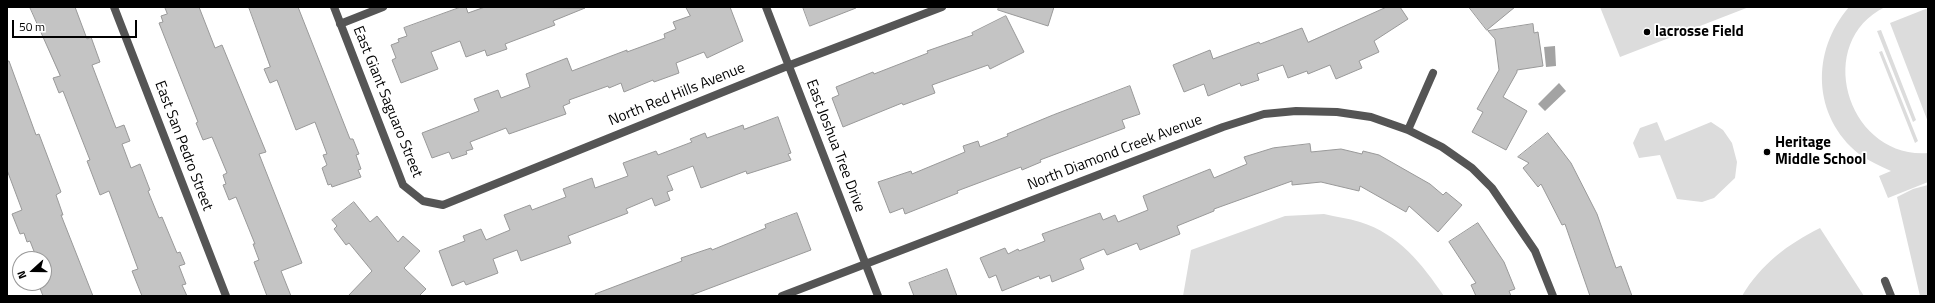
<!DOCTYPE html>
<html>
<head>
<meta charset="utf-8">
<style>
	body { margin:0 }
	#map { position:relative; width:1935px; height:303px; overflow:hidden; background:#fff; font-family:"Titillium Web",sans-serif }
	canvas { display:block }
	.frame { position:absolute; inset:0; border:8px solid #000; pointer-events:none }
	.north { position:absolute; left:12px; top:251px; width:40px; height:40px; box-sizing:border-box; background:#fff; border:1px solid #999; border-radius:50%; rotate:249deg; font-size:11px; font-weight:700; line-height:16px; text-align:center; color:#000 }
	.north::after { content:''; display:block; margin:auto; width:14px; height:18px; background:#000; clip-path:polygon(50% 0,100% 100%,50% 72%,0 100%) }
	.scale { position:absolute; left:12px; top:20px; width:125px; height:18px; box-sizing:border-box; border:2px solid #000; border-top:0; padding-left:5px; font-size:12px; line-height:14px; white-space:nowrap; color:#000; -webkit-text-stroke:3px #fff; paint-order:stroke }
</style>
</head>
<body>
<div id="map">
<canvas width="1935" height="303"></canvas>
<div class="frame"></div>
<div class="north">N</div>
<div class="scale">50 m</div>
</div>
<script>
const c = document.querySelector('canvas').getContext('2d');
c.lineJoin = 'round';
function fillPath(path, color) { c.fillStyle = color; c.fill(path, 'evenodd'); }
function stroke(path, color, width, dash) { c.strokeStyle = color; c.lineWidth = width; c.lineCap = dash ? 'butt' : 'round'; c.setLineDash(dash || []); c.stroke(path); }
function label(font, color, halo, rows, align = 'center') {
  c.font = font + ' "Titillium Web",sans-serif'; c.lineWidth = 3.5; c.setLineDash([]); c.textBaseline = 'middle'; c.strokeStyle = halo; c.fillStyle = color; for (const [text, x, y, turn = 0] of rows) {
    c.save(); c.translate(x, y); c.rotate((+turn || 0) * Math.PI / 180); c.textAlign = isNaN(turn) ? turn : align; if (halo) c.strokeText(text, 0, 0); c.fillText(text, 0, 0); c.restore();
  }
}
const green = new Path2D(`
	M1600 7H1749L1620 57Z
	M1849 7H1885C1812 43 1848 159 1928 153V182L1888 198 1879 176 1891 171C1880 166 1869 161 1859 154 1812 116 1811 51 1849 7Z
	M1928 8V122L1890 23Z
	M1881 30 1916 120 1913 122 1877 31Z
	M1882 51 1918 141 1915 143 1879 52Z
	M1657 122 1665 141 1711 122 1723 130 1732 143 1737 162 1735 178 1714 198 1702 202 1677 199 1660 155 1639 158 1633 143 1640 128Z
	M1928 185V296H1920L1897 197 1913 189Z
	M1324 214C1336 217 1348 218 1360 222 1399 234 1422 264 1444 296H1183L1191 250 1285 216Z
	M1820 228 1864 296H1742C1761 264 1788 244 1820 228Z`);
const water = new Path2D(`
	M1555 46 1556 66 1546 67 1544 47Z
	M1559 83 1566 91 1545 111 1538 104Z`);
const building = new Path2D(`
	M30 7H75L87 39 91 37 100 62 92 65 116 128 124 125 130 141 122 144 131 168 140 164 150 190 148 191 159 218 162 217 177 253 180 252 185 264 179 266 186 284 182 285 187 296H142L132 271 138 269 109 191 100 195 87 161 90 160 63 91 59 93 53 78 60 76Z
	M165 7H199L215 48 222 45 266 152 259 154 302 263 281 271 291 296H267L254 262 259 260 253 244H255L236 197 229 200 223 185 226 184 223 175 227 173 212 137 203 140 196 123 198 122 159 23 163 22 161 16 167 14Z
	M249 7H298L350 139H353L359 154 356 155 361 169 358 170 361 177 332 187 331 184 328 185 322 168 327 165 323 155 327 154 315 122 296 130 277 80 270 83 264 69 270 67Z
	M461 7H466L468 13 485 7 585 8 553 21 555 25 505 44 507 49 487 56 485 50 466 57 460 41 431 52 438 69 401 83 392 60 396 58 391 45 399 42 398 39 407 36 404 28Z
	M686 7H730L743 41 707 58 704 52 676 63 679 73 654 82 653 80 624 92 621 83 609 88 608 86 569 100 570 103 563 106 566 114 509 134 506 128 470 142 473 149 466 151 467 154 452 159 449 152 432 158 422 133 479 111 474 99 498 90 501 98 530 87 526 74 567 58 572 71 627 50V52L665 38 664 34 676 29 673 22 690 16Z
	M803 7H856V8L810 26Z
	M999 7H1054L1048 26 998 10Z
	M1387 7H1400L1408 19 1374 41 1379 52 1359 61 1362 68 1336 79 1330 65 1308 74 1307 71 1288 78 1283 65 1257 74 1259 80 1241 86 1240 83 1208 96 1204 84 1184 92 1173 65 1210 50 1213 59 1259 42 1260 44 1302 28 1308 42Z
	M1469 7H1515L1487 30Z
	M1006 16 1024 52 990 69 988 65 932 85 935 93 903 105 902 103 843 127 832 98 839 95 836 87 873 72 874 74 928 53 927 51 973 35 972 33Z
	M1533 24 1534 33 1538 32 1543 66 1517 70V72L1503 97 1527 111 1506 150 1472 132 1483 112 1477 109 1499 70 1495 39 1488 31Z
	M7 61H9L36 135 39 134 61 192 56 195 63 215H61L93 296H43L38 283H46L44 277V259H37L30 241 27 242 24 233 20 234 12 214 22 210 7 170Z
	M1130 86 1140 114 1122 120 1125 128 1040 160 1041 162 1022 170 1021 167 957 191 958 193 905 214 903 208 890 213 878 182 911 171 912 174 965 152 963 146 978 141 980 147 1008 136 1007 134 1053 115Z
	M778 117 791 153 788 154 791 160 747 174 746 171 701 188 693 166 667 176 673 190 667 192 670 200 655 206 652 198 626 209 628 213 568 236 571 243 521 261 517 250 493 259 498 273 466 285 464 281 452 286 439 251 465 241 463 236 481 229 486 240 510 230 504 215 530 205 532 210 566 197 563 189 592 178 595 188 628 176 623 163 656 151 658 155 692 142 690 139 705 133 707 138 743 125 744 129Z
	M1548 133 1571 163 1597 214 1616 268 1621 266 1632 296H1590L1565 224 1562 225 1541 184 1538 187 1523 168 1529 163 1518 157Z
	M1310 144 1311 152 1341 149 1362 154 1363 151 1379 155 1430 184 1443 195 1446 192 1462 205 1438 232 1409 206 1406 212 1360 186 1359 191 1321 182 1292 185V181L1214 209V211L1177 226 1180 234 1140 250 1137 243 1107 255 1104 249 1080 259 1084 269 1052 282 1050 275 1040 279 1039 276 1002 291 996 275 989 278 980 258 1005 248 1008 254 1018 249 1019 251 1045 241 1042 234 1100 213 1103 220 1115 215 1118 222 1148 210 1143 196 1210 169 1214 178 1247 164 1244 157 1273 148Z
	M354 202 370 222 377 216 398 242 403 236 420 251 404 268 426 289 419 296H348L372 271 349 243 346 245 334 229 337 226 332 220Z
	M797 213 811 250 689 296H596L595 294 682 261 681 258 711 248 712 250 766 228 765 225Z
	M1478 223 1504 262 1515 289 1509 291 1511 296H1476L1471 285 1476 283 1449 242Z
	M947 269 957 296H914L909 283Z`);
const lane = new Path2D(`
	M1885 281 1891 296`);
const street = new Path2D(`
	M114 7 226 296
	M334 7 403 185 423 201 443 205 790 65 942 7
	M766 7 878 296
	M340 24 383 7
	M1408 130 1433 73
	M782 296 1223 127 1264 114 1296 111 1337 112 1371 117 1408 130 1442 147 1472 168 1492 188 1535 251 1553 296`);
const markers = [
	[1647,32,4,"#000"],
	[1767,152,4,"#000"]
];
const poiNames = [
	["lacrosse Field",1655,32],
	["Heritage",1775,143],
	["Middle School",1775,160]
];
const streetNames = [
	["North Red Hills Avenue",677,95,-22],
	["East Giant Saguaro Street",387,102,68],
	["East San Pedro Street",183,146,69],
	["East Joshua Tree Drive",835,146,69],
	["North Diamond Creek Avenue",1115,153,-21]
];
fillPath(green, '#dcdcdc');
fillPath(water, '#a3a3a3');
fillPath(building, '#c4c4c4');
stroke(building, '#999', 1);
stroke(lane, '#555', 8);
stroke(street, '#555', 8);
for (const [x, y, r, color] of markers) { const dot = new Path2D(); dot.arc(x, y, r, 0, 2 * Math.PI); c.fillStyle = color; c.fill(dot); stroke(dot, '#fff', 1.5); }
label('bold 15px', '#000', '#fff', poiNames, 'left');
label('15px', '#000', '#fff', streetNames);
</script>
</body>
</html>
